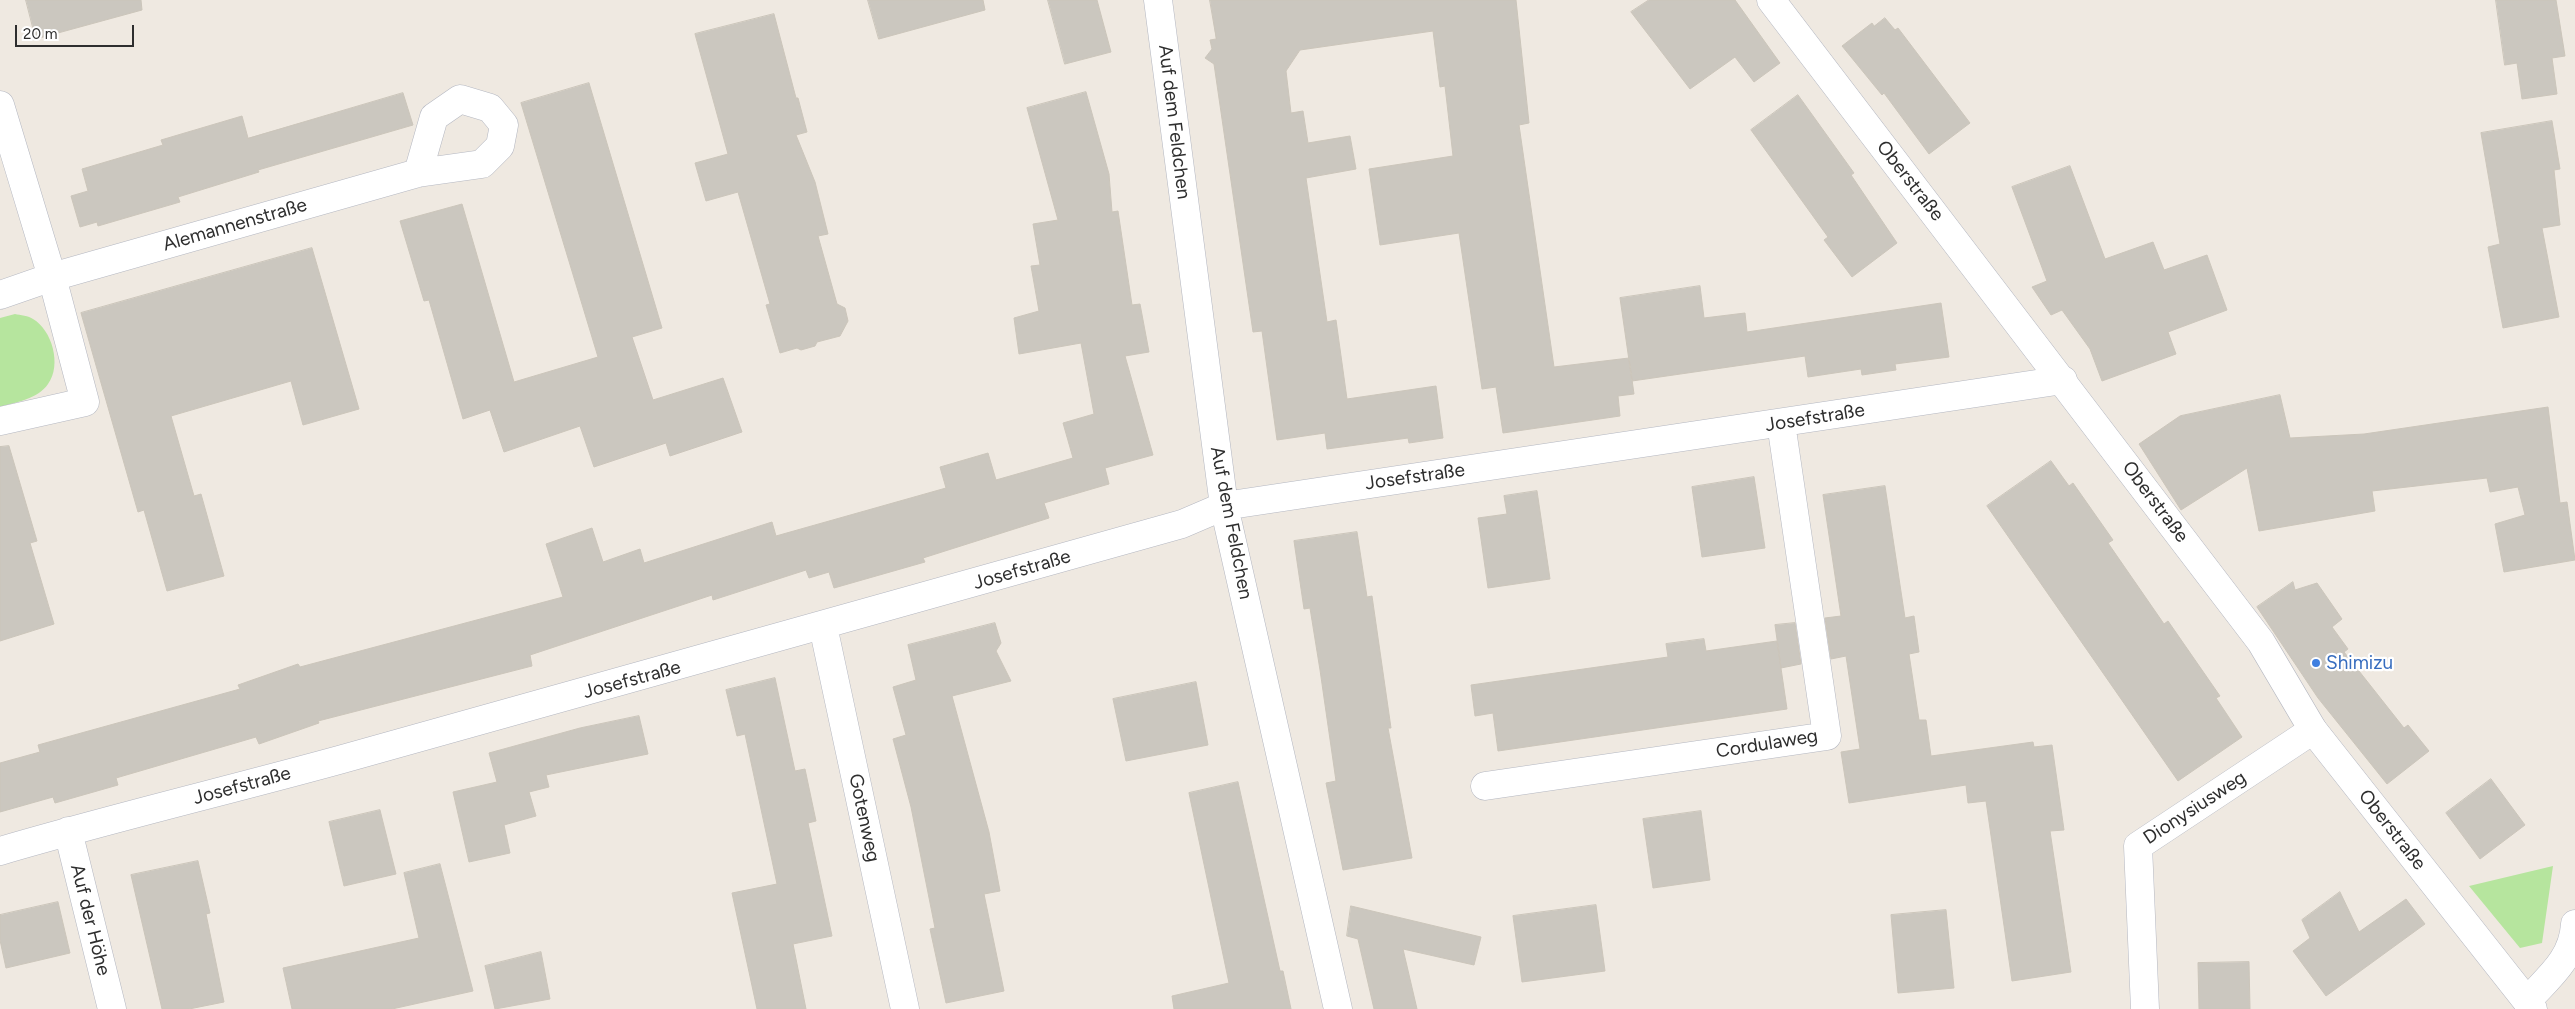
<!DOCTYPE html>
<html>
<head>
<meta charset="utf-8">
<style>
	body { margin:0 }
	#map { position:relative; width:2575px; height:1009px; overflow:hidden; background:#efe9e1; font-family:Figtree,sans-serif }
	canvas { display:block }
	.scale { position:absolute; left:15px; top:25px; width:119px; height:22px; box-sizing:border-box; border:2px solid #2e2e2e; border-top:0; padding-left:6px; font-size:15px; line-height:18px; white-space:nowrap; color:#2e2e2e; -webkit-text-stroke:4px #fff; paint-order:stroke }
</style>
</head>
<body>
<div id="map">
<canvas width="2575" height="1009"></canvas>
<div class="scale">20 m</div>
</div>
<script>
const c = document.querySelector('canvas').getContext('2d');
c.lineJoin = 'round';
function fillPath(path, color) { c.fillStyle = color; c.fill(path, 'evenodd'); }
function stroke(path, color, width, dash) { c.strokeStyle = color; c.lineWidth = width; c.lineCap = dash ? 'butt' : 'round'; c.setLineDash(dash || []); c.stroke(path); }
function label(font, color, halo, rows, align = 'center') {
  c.font = font + ' Figtree,sans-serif'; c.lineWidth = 4.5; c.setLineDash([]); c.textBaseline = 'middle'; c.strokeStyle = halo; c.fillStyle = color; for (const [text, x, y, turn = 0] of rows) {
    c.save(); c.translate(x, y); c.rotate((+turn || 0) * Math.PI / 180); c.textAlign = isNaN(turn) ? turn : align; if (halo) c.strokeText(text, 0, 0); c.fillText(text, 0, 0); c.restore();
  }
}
const green = new Path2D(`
	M15 314C20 315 29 316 33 319 52 330 62 365 48 384 38 399 16 402 0 407V318Z
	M2553 866 2542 943 2520 948 2469 886Z`);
const building = new Path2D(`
	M26 0H141L142 10 36 39Z
	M868 0H983L985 10 879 39Z
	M1048 0H1097L1111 52 1065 64Z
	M1210 0H1516L1529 123 1519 125 1554 367 1629 358 1634 394 1618 396 1620 416 1503 433 1496 387 1482 389 1459 233 1380 245 1369 169 1453 156 1445 86 1440 87 1433 31 1300 50 1286 71 1291 113 1303 111 1308 143 1350 136 1356 169 1306 178 1327 322 1336 320 1347 399 1436 386 1443 438 1409 443 1408 438 1327 449 1325 433 1277 440 1262 331 1253 332 1214 64 1205 58 1212 49 1210 40 1216 39Z
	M1649 0H1735L1780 63 1754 82 1735 57 1690 89 1631 12Z
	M2496 0H2556L2565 56 2552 58 2557 94 2522 99 2517 63 2505 65Z
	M774 14 796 98H798L807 132 796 135 815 182 828 234 818 236 837 304 845 308 848 321 840 336 817 342 815 346 801 350 797 348 780 353 766 305 770 304 738 192 706 201 695 163 728 154 695 34Z
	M1885 18 1895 30 1898 28 1970 123 1929 154 1884 93 1882 95 1842 46 1872 23 1874 26Z
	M589 83 662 328 632 337 653 400 723 378 742 432 670 456 666 443 594 467 580 426 504 452 490 410 463 419 429 300 424 301 400 221 462 204 514 382 598 357 521 103Z
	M1086 92 1109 174 1112 212 1118 211 1132 305 1140 304 1149 352 1125 356 1153 455 1105 468 1109 484 1044 503 1049 518 923 558 925 562 834 588 829 572 809 578 806 570 713 600 712 595 530 655 532 666 318 721 319 723 259 744 256 737 116 778 118 785 55 803 53 797 0 812V763L40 752 38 745 240 689 238 685 298 664 300 667 563 597 546 544 592 528 603 562 640 549 644 563 772 522 776 536 946 488 940 467 988 453 996 480 1073 458 1063 423 1094 414 1081 343 1019 354 1014 318 1039 311 1031 266 1040 265 1033 224 1058 220 1027 108Z
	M403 93 413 125 258 170 259 172 178 197 180 202 98 226 97 222 80 227 71 196 88 191 82 169 163 145 161 140 242 116 248 138Z
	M1798 95 1854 173 1851 175 1897 243 1852 277 1824 240 1828 237 1751 130Z
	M2552 121 2560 169 2554 170 2560 225 2542 228 2559 317 2503 328 2488 247 2500 244 2481 133Z
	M2070 166 2105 259 2153 242 2164 270 2207 255 2227 310 2168 332 2176 354 2102 381 2090 349 2062 310 2051 315 2032 287 2047 281 2012 187Z
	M312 248 359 409 303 425 291 381 171 416 194 496 201 494 224 576 167 591 144 510 138 512 81 313Z
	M1700 286 1704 318 1745 313 1747 332 1941 303 1949 357 1895 364 1896 370 1862 375 1861 369 1808 377 1805 356 1632 381 1620 298Z
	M2280 395 2290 438 2364 434 2548 407 2560 503 2567 502 2575 560 2504 572 2495 524 2525 515 2518 487 2490 492 2487 478 2372 491 2375 511 2259 531 2247 468 2181 510 2139 444 2180 416Z
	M9 446 37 541 30 543 54 624 0 641V447Z
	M2051 461 2069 486 2073 483 2113 540 2108 543 2164 624 2168 621 2220 696 2216 698 2242 737 2178 781 1987 506Z
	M1754 477 1765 548 1702 557 1692 487Z
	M1885 486 1905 618 1914 616 1919 652 1909 654 1919 720H1926L1931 756 2033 742 2034 747 2052 745 2064 830 2050 831 2071 972 2012 981 1986 801 1968 803 1966 785 1849 803 1841 752 1860 749 1846 656 1831 659 1825 618 1841 616 1823 495Z
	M1537 491 1550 579 1488 588 1478 518 1507 514 1504 496Z
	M1357 532 1367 597 1372 596 1391 728H1388L1412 858 1343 870 1326 783 1336 781 1320 670 1310 608 1304 609 1294 541Z
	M2293 582 2295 590 2317 583 2342 619 2332 627 2348 649 2344 652 2404 728 2408 725 2429 751 2387 784 2318 698 2257 607Z
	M995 623 1001 643 996 651 1011 681 952 696 989 832 1000 891 984 894 1004 991 946 1003 930 929 935 928 911 807 893 739 906 735 893 687 916 680 908 645Z
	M1795 623 1801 664 1781 668 1775 625Z
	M1704 639 1706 651 1777 641 1787 709 1498 751 1493 713 1475 716 1471 685 1668 657 1666 644Z
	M775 678 795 771 805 769 816 821 808 823 832 936 793 944 806 1009H757L732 893 777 884 745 734 737 736 726 690Z
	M1196 682 1208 745 1126 761 1113 699Z
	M639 716 648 754 546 775 549 787 529 792 536 816 504 825 510 853 469 862 453 792 497 782 489 753 580 728Z
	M2491 779 2525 825 2480 859 2446 813Z
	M1238 782 1280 971H1283L1291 1009H1174L1172 996 1229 983 1189 793Z
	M380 810 396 874 344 886 329 822Z
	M1701 811 1710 880 1653 888 1643 819Z
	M198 861 210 913 206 914 224 1002 189 1009H162L131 875Z
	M440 864 473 991 392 1009H292L283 968 419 938 404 873Z
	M2340 892 2359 932 2406 899 2425 924 2326 996 2293 951 2310 938 2302 920Z
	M58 902 70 953 6 968 0 940V915Z
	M1596 905 1605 971 1522 982 1513 916Z
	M1351 906 1481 937 1474 965 1403 949 1417 1009H1374L1358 939 1347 936Z
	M1946 910 1954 988 1898 993 1891 915Z
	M541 952 550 999 495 1009 485 966Z
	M2249 962 2250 1009H2199L2198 963Z`);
const street = new Path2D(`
	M1158 0 1224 506 1338 1009
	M0 105 52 277 418 173 482 164 500 146 504 125 490 108 460 99 434 117 418 173
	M0 295 52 277 85 402 0 421
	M823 626 905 1009
	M1485 786 1827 736 1781 423
	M68 831 112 1009
	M0 851C112 818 226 791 339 760 620 682 901 604 1182 524L1224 506 2063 380
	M2527 1001C2549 977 2573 959 2575 924
	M2145 1009 2138 846 2313 730`);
const secondary = new Path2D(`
	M1771 0 2261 642 2313 730 2533 1009`);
const markers = [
	[2316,663,5,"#3f7fe0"]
];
const streetNames = [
	["Auf dem Feldchen",1174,122,83],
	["Oberstraße",1910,181,52],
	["Alemannenstraße",235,225,-16],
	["Josefstraße",1815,418,-9],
	["Josefstraße",1415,477,-8],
	["Oberstraße",2155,502,53],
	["Auf dem Feldchen",1231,523,79],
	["Josefstraße",1022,570,-16],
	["Josefstraße",632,680,-15],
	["Cordulaweg",1767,744,-9],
	["Josefstraße",242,786,-15],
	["Dionysiusweg",2195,808,-33],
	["Gotenweg",864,818,78],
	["Oberstraße",2392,830,52],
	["Auf der Höhe",90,920,76]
];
const shopNames = [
	["Shimizu",2326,663]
];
fillPath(green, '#b6e59e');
fillPath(building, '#cbc7bf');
stroke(building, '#cbc5ba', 1);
stroke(street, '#b4b7c1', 29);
stroke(secondary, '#b4b7c1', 29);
stroke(street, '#fff', 28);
stroke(secondary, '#fff', 28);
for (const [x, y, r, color] of markers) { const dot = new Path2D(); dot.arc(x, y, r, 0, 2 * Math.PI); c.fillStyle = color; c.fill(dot); stroke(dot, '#fff', 2); }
label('19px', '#2e2e2e', '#fff', streetNames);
label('19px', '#366cbe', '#fff', shopNames, 'left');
</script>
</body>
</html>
